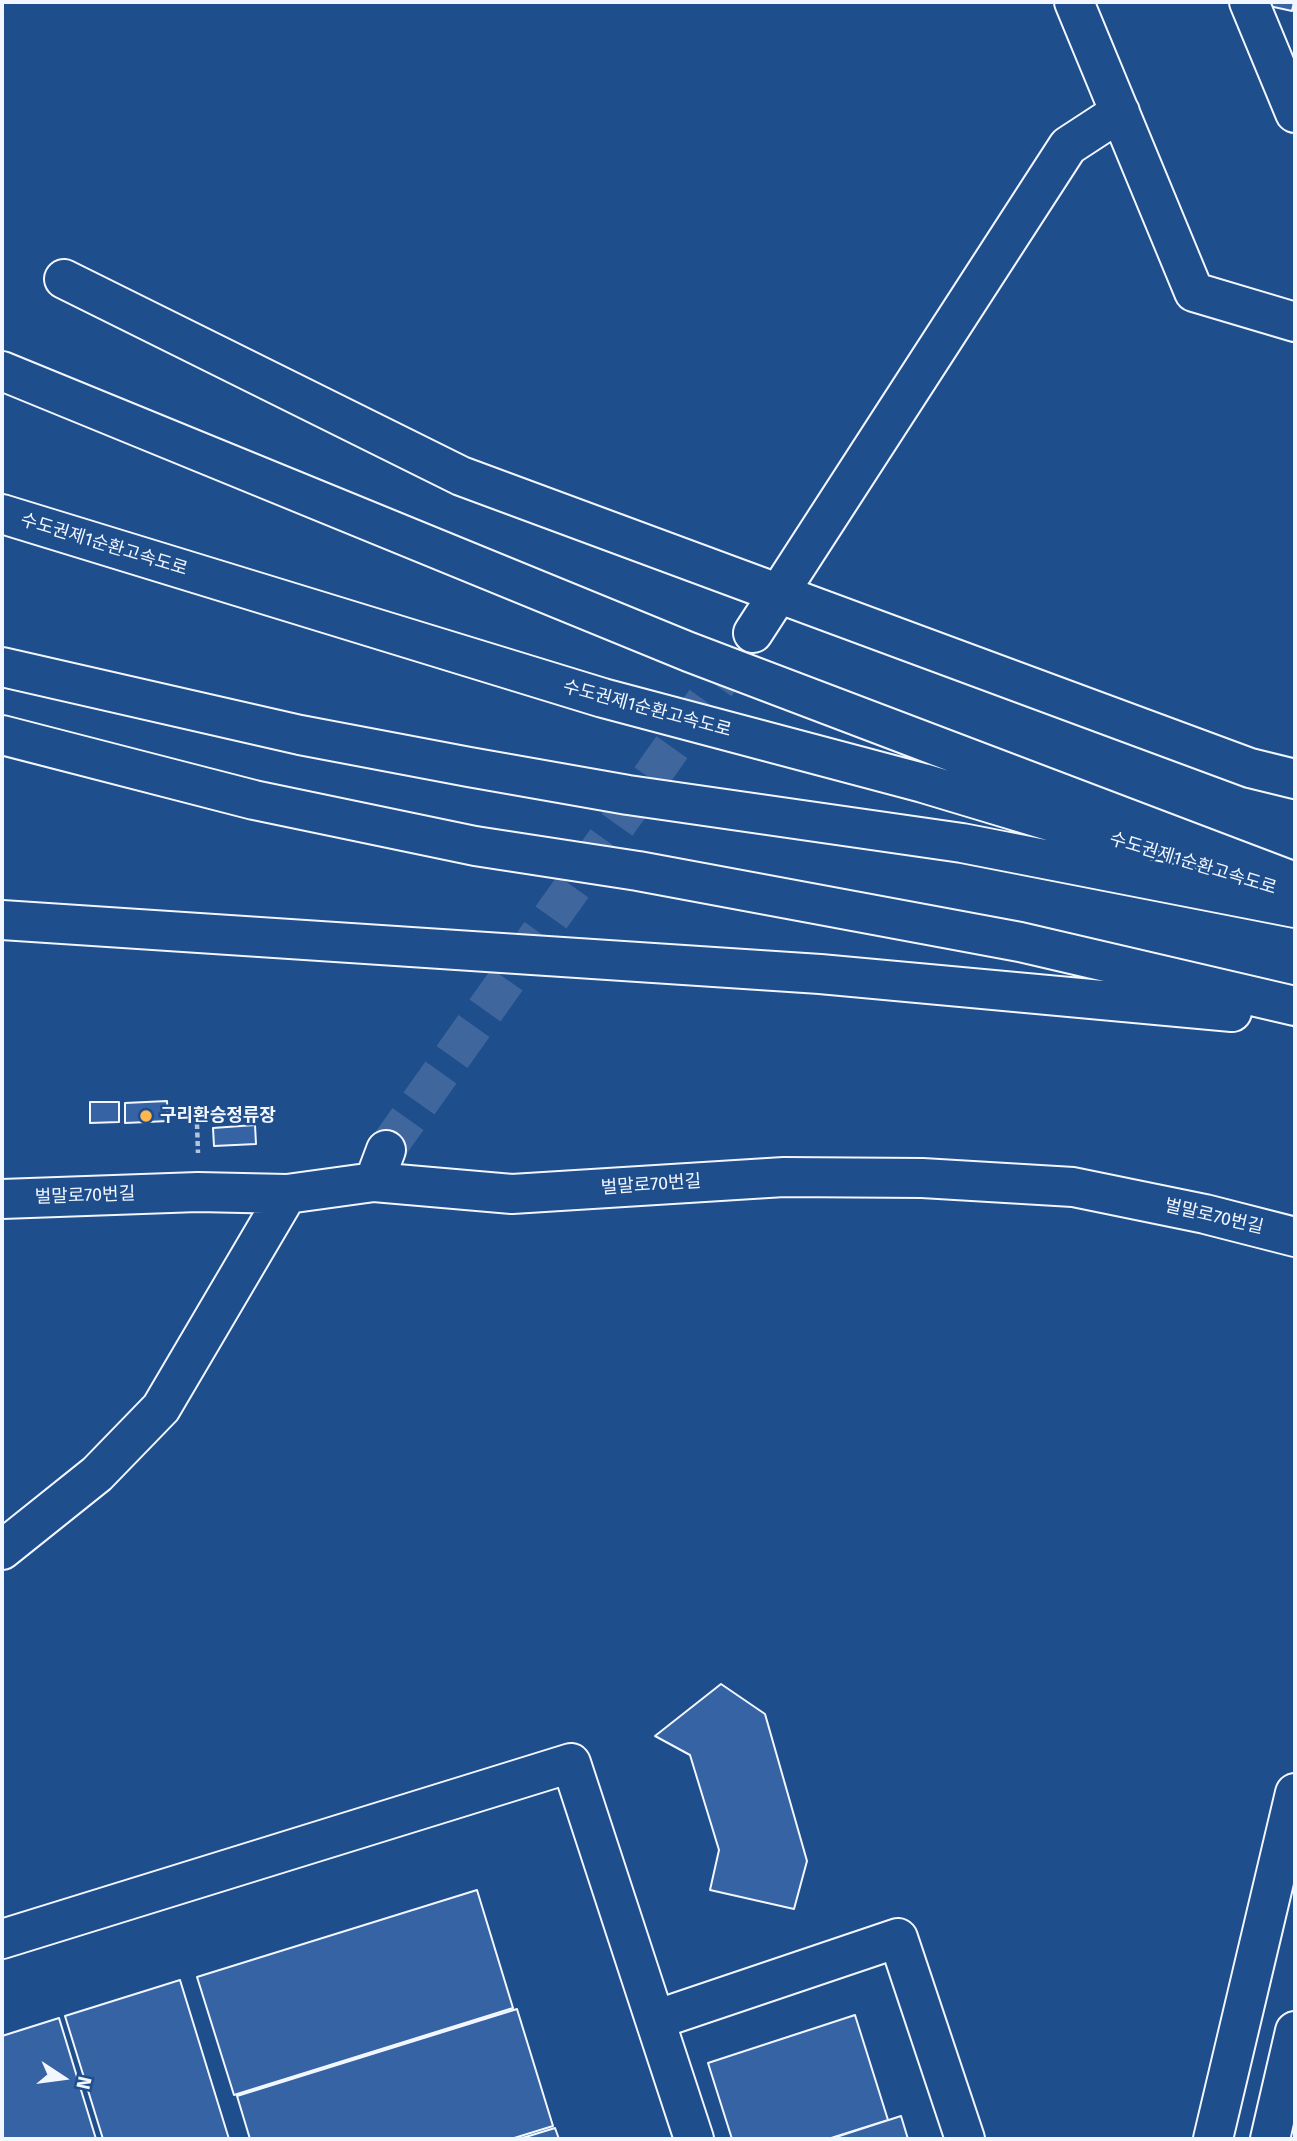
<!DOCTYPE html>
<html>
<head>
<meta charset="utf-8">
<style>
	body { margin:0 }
	#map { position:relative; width:1297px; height:2141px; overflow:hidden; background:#1f4e8c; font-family:"Fira Sans",sans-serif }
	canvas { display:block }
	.frame { position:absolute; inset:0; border:4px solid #f2f6ff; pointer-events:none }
	.north { position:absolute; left:28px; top:2043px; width:70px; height:70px; -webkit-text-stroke:5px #1f4e8c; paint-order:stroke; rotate:103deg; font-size:19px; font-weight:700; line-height:28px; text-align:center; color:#f2f6ff }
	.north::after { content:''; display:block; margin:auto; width:24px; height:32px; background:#f2f6ff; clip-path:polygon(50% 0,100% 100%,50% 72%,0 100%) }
</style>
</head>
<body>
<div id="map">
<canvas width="1297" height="2141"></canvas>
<div class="frame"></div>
<div class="north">N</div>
</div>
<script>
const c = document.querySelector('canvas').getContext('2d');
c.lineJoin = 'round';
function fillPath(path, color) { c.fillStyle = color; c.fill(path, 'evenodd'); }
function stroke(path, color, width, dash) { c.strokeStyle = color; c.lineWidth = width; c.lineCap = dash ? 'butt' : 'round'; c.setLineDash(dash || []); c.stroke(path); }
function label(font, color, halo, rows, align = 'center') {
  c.font = font + ' "Fira Sans","Noto Sans KR",sans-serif'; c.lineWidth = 5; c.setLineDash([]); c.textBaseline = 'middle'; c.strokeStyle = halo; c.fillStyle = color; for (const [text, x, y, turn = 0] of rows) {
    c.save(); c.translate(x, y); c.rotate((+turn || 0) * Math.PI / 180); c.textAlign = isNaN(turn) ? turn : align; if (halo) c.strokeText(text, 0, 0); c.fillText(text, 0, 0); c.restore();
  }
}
const building = new Path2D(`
	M1251 2H1294L1292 11Z
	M167 1101 168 1121 125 1123V1103Z
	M90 1102H119V1122L90 1123Z
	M255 1125 256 1144 214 1146 213 1128Z
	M721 1684 765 1714 807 1861 794 1909 710 1890 719 1850 690 1755 655 1736Z
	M477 1890 513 2008 234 2095 197 1977Z
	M180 1980 229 2139H103L65 2016Z
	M517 2009 553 2126 511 2139H250L237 2096Z
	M855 2015 888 2120 828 2139H732L708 2063Z
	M59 2018 96 2139H2V2036Z
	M901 2116 908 2139H830Z
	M555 2128 559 2139H519Z`);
const minorTunnel = new Path2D(`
	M386 1150 753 633`);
const path = new Path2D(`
	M197 1124 198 1153`);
const minor = new Path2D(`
	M1074 2 1194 292 1295 322
	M1249 2 1295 113
	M64 279 461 476 1250 768 1295 779
	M753 633 1068 146 1120 112
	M374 1182 386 1150
	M2 1199 198 1192 287 1194 374 1182 512 1194 784 1177 922 1178 1073 1187 1205 1214 1295 1237
	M2 1550 97 1474 161 1408 287 1194
	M2 1939 571 1763 655 2020
	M694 2139 655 2020 898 1938 965 2139
	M1213 2139 1295 1793
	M1270 2139 1295 2031`);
const highway = new Path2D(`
	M2 371 689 652 1295 882
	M2 514 603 698 923 783 1136 847
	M2 667 300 735 469 767 628 795 962 843 1295 908
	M2 735 254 800 475 846 638 871 1020 942 1295 1006
	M2 920 820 974 1232 1012`);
const markers = [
	[146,1116,7,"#ffb74d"]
];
const streetNames = [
	["수도권제1순환고속도로",104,545,17],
	["수도권제1순환고속도로",647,709,15],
	["수도권제1순환고속도로",1193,864,17],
	["벌말로70번길",651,1185,-4],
	["벌말로70번길",85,1196,-2],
	["벌말로70번길",1214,1217,13]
];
const poiNames = [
	["구리환승정류장",160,1116]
];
fillPath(building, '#3563a3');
stroke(building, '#f2f6ff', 2);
stroke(minorTunnel, '#3f679d', 38, [38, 19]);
stroke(minor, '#f2f6ff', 42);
stroke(highway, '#f2f6ff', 42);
stroke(path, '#b3c4dc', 4.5, [5, 3.5]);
stroke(minor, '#1f4e8c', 38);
stroke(highway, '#1f4e8c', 38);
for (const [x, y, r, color] of markers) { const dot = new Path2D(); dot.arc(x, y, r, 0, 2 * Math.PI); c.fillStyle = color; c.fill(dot); stroke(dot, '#1f4e8c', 2.5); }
label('18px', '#f2f6ff', '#1f4e8c', streetNames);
label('bold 18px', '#f2f6ff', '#1f4e8c', poiNames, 'left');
</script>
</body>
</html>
